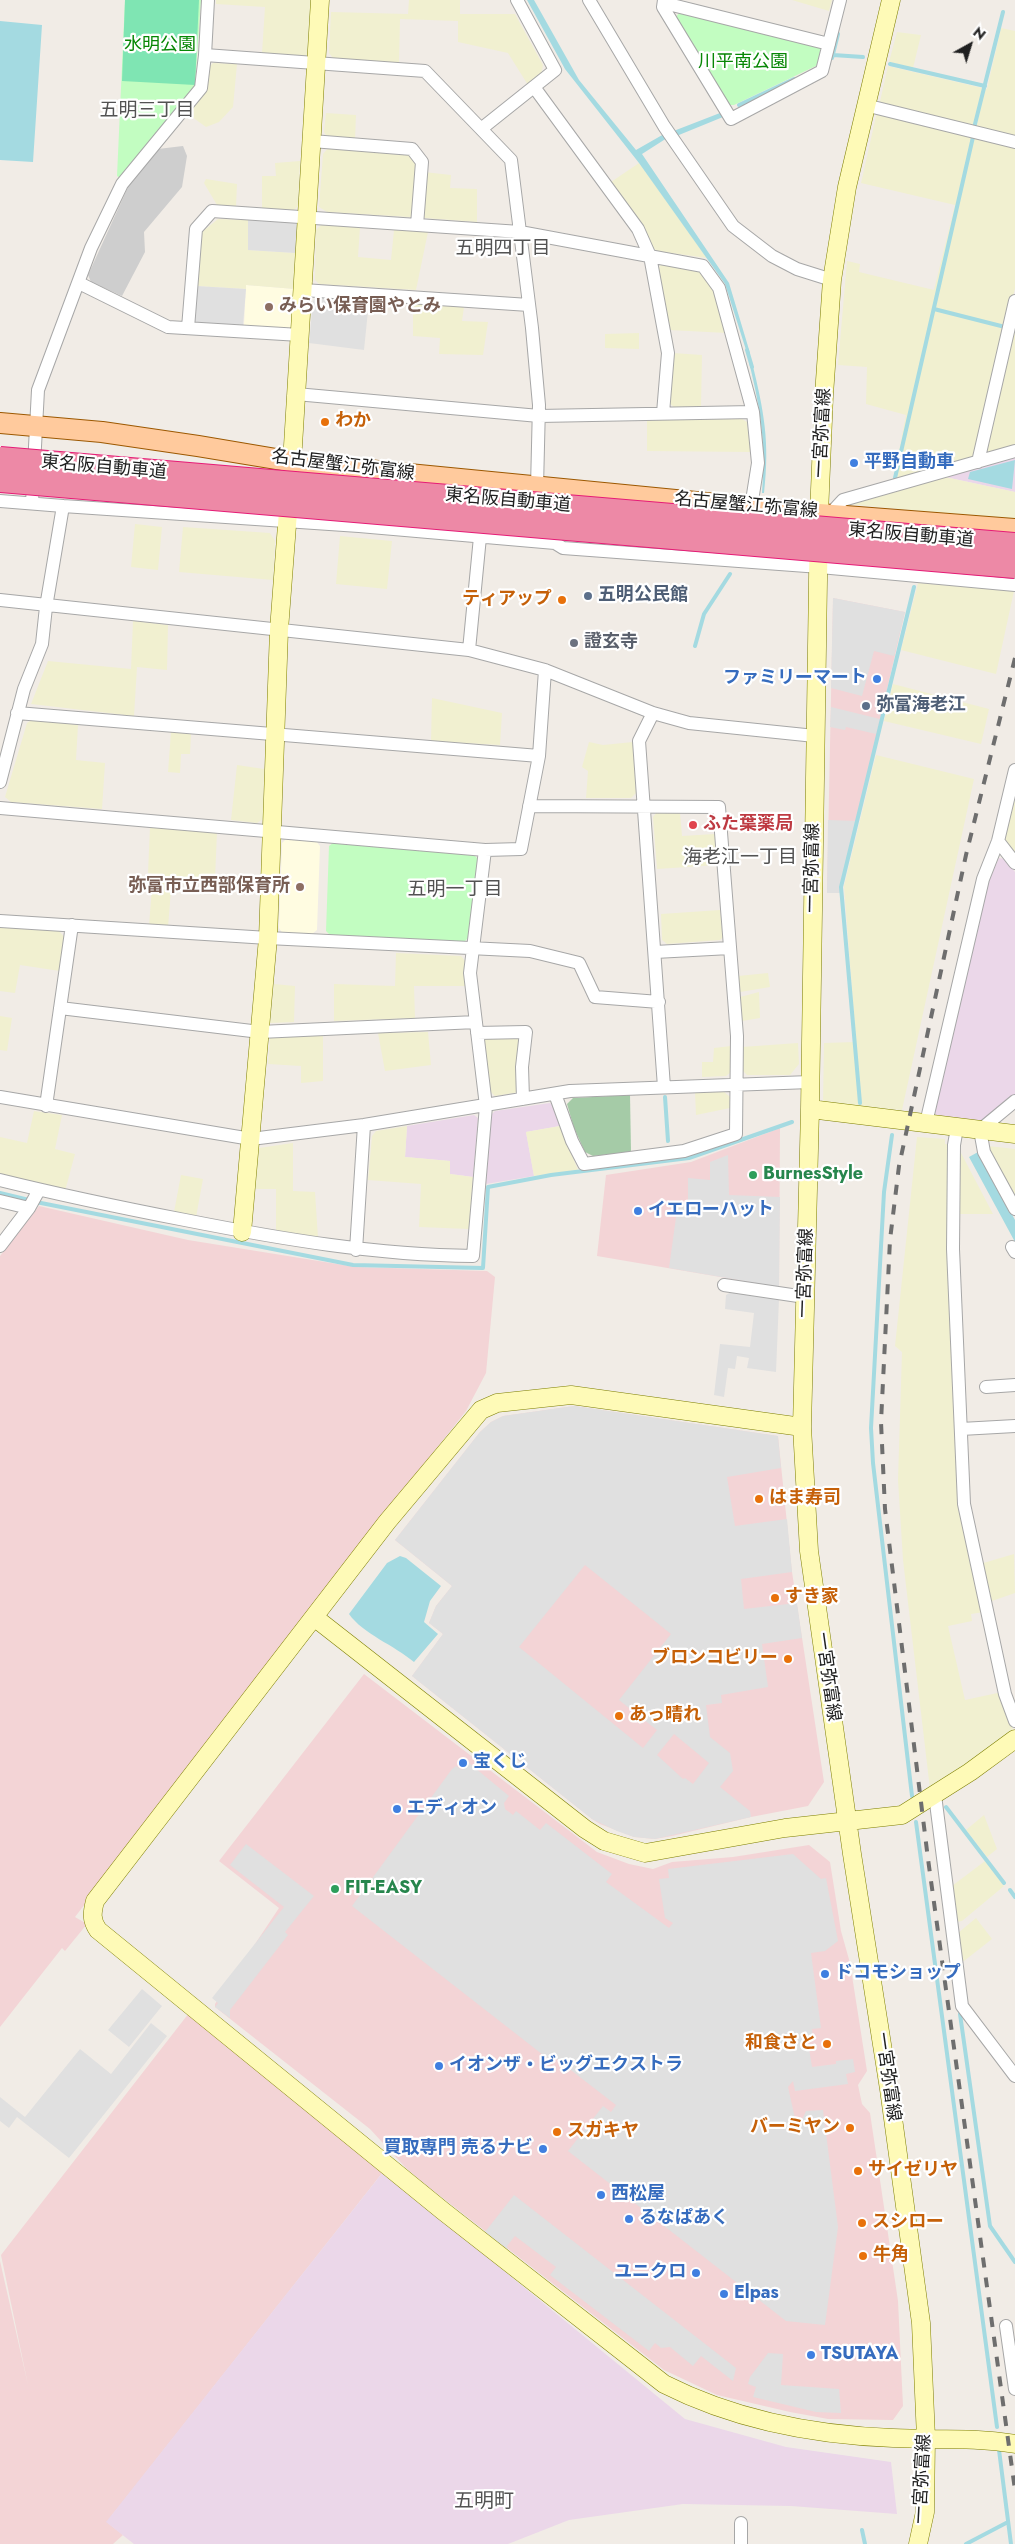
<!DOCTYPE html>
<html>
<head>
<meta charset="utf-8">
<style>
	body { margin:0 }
	#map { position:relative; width:1015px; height:2544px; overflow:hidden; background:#f1ece6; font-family:Jost,sans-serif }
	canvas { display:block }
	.north { position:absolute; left:945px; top:20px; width:50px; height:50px; -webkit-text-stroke:4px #fff; paint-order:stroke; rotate:39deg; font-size:14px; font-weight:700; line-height:20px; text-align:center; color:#202020 }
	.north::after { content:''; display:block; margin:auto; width:18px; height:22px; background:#202020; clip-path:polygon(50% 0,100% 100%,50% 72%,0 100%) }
</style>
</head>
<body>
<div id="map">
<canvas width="1015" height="2544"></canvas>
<div class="north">N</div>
</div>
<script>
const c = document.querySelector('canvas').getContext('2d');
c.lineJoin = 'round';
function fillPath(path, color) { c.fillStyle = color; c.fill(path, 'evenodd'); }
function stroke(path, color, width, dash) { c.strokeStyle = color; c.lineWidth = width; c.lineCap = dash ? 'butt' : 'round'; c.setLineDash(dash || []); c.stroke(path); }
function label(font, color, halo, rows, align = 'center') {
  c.font = font + ' Jost,"Noto Sans JP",sans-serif'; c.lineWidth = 4.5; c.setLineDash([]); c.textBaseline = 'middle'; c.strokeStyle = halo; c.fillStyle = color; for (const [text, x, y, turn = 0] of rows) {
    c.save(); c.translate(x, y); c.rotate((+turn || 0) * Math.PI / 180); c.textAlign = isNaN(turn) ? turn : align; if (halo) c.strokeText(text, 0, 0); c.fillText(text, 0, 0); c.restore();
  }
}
const commercial = new Path2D(`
	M833 598 905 612 840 893H827Z
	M780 1128 779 1287 597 1256 606 1175 691 1162Z
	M39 1206 188 1240 356 1267 487 1271 495 1277 486 1373 466 1411 386 1512 75 1917 87 1924 65 1951 62 1948 0 2027V1256Z
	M574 1406 778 1436 792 1572 824 1782 808 1806 751 1817 672 1836 655 1839 634 1837 600 1824 592 1819 412 1676 443 1634 429 1623 436 1606 452 1586 395 1540 480 1432 491 1422 503 1416Z
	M364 1674 597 1852 629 1864 653 1869 672 1862 733 1857 809 1845 830 1862 841 1931 850 1963 867 2071 858 2085 862 2104 870 2113 898 2301 903 2406 893 2420 828 2419 790 2412 717 2395 664 2370 426 2185 406 2168 370 2129 215 2007V2004L279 1908 219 1861Z
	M189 2013 383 2172 107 2522 123 2535 113 2544H0V2261L28 2385 1 2255Z`);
const industrial = new Path2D(`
	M1015 456V492L945 477Z
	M999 858 1005 859 1015 872V1095L980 1124 936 1115 933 1111 984 892Z
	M550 1103 555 1107 560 1126 526 1132 534 1176 486 1184 490 1116 495 1111Z
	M474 1115 478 1118 473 1177 450 1174V1161L405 1157 407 1126Z
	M383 2172 685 2419 786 2447 891 2462 897 2514 791 2506 683 2504 569 2520 508 2544H134L106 2522Z`);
const education = new Path2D(`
	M246 285 295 289 292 329 244 325Z
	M287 838 316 841 320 846 317 930 312 934H283L279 928 282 843Z`);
const religious = new Path2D(`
	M183 146 187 156 182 187 144 232 145 252 122 296 91 282 88 275 129 185 158 149Z`);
const farmland = new Path2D(`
	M216 0H315L312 52 305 57 262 53 265 7 216 4Z
	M409 0H460V14H515L543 65 541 75 528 85 508 53 458 42V21L400 19 399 63 334 59 329 53 331 12 408 14Z
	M792 0H832L829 11Z
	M1001 28 1015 31V139L879 106 888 66 987 89Z
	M897 32 921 35 913 68 889 62Z
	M213 63 237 64 233 107 219 122 206 127 188 114 207 89 209 67Z
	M877 112 1015 145V288L976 454 973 459 893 482 906 415 866 404 867 367 838 365 847 261 860 264 859 272 934 290 955 205 861 183Z
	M326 113 356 115 355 140 328 139 324 132Z
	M329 147 409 152 418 161 415 214 410 217 327 212 319 207 323 154Z
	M300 161 298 206 294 210 262 209V176H276L275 163Z
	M639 163 656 186 707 258 657 251 651 246 611 182Z
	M424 172 451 175 450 188 477 189V222L425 218 421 214Z
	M206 179 237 184 236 206 217 205 204 183Z
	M218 219 248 220V250L296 253 295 289 246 285V289L196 286 202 232Z
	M321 225 360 227 358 257 391 260 394 230 428 232 416 290 319 284 315 280 316 230Z
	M662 263 701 271 716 291 727 333 669 330 658 269Z
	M413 303 464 307 462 321 488 322 483 355 439 354 440 338 413 336Z
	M1015 313V446L984 454Z
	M639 333V349L605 348V334Z
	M673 353 702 355 701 407 675 408 669 403Z
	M742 419 747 422 751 452 647 451V420Z
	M945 477 1015 492V520L848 504Z
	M135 524 162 527 158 570 131 567Z
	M183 527 270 533 275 541 273 580 179 572Z
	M340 536 392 541 387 589 336 584Z
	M918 583 1014 591 996 674 901 650Z
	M133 621 168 625 167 670 137 667 134 716 31 704 48 661 131 669Z
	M893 684 989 709 981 744 884 721Z
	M432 698 502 713 500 745 431 741Z
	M33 719 78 725 76 760 105 763 102 809 11 802 5 797 27 723Z
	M171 732 191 734 190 754H181L180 773 168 772Z
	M589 742 603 745 633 742 636 793 631 798H586L588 771 582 767Z
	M876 755 974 779 902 1110 823 1104 824 1043 856 1042 844 886Z
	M237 765 264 769 263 819 257 823 231 820Z
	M1015 793V858L1004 842Z
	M657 812 680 813 682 836 715 834 717 865 657 869 653 817Z
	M150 827 217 832 215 879 172 878 168 927 149 926 153 874 148 873Z
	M720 910 723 937 720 940 667 944 662 940 661 914Z
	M0 927 59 931 65 938 60 971 20 965 15 993 0 991Z
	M396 953 461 956 465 961V986H414L415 1018 334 1021V984L395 986Z
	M768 973 770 987 740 992 738 976Z
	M274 984 295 986 294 1022 270 1023Z
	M759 992 760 1018 742 1021 740 997Z
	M0 1016 12 1018 7 1051 0 1050Z
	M428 1032 431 1065 385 1071 378 1033Z
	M323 1034V1081L301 1083V1066L268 1064 270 1037Z
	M484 1035H522L519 1092 495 1096 490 1091Z
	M798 1043 799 1064 790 1075H747L743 1071 742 1047Z
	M731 1046V1072L726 1076 702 1077V1062H713L714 1048Z
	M723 1091 730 1097V1108L696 1115 695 1092Z
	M34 1111 62 1115 55 1149 75 1154 65 1191 0 1174V1137L27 1143Z
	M407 1126 405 1157 450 1161V1174L473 1177 469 1229 419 1227 421 1184 368 1180 372 1136 376 1131Z
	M560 1126 578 1170 534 1176 526 1132Z
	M917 1137 945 1139V1144L951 1145 962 1506 984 1612 971 1614 972 1621 948 1626 965 1700 1002 1692 1014 1732 930 1789 903 1560 898 1480 902 1352 895 1346Z
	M293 1143V1191L315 1192 318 1238 276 1231V1189H253L254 1152 259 1148Z
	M988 1146 1015 1149V1197Z
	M960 1151 993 1214H958Z
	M181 1175 203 1179 196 1217 174 1212Z
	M1014 1554 1015 1593 989 1602 980 1564Z
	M984 1815 997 1849 987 1857 966 1830Z
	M985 1861 1004 1886 962 1921 956 1922 952 1886Z
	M976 1918 992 1939 964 1961 961 1960 958 1933Z`);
const cemetery = new Path2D(`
	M630 1095 631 1152 593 1156 585 1152 574 1128 567 1104 573 1098Z`);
const park = new Path2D(`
	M125 0H201L195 85 122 179 117 176Z
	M679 13 818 45 821 50 818 65 734 105H729L676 17Z
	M334 842 473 854 478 859 468 938 464 942 332 937 326 931 329 846Z`);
const pitch = new Path2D(`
	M125 0H199L195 85 122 81Z`);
const parking = new Path2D(`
	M248 220 298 223 296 253 248 250Z
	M196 286 246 289 243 325 194 323Z
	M316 297 369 301 364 350 309 343 313 301Z
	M833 598 905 612 894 656 874 651 862 696 831 688Z
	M831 707 880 719 876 734 846 727 845 730 830 727Z
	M828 820 856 821 840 893H827Z
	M728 1155 729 1195 780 1197 779 1287 669 1268 678 1203 688 1202V1178L710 1180V1162Z
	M731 1292 779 1299 776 1372 747 1368 749 1358 737 1356 735 1369 728 1368 724 1397 714 1395 720 1344 750 1347 754 1313 725 1309 726 1295Z
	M574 1406 778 1436 781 1468 727 1477 735 1526 787 1519 792 1572 741 1579 744 1609 797 1603 802 1638 762 1644 768 1687 721 1695 722 1703 706 1705 710 1737 730 1753 733 1771 720 1787 750 1811 751 1817 655 1839 634 1837 617 1831 592 1819 412 1676 443 1634 429 1623 436 1606 452 1586 395 1540 480 1432 491 1422 503 1416ZM585 1565 671 1634 619 1700 657 1730 643 1748 519 1647ZM674 1734 709 1763 693 1784 685 1778 683 1779 657 1755Z
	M469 1763 509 1796 504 1803 505 1809 513 1815 516 1811 540 1830 546 1823 612 1874 606 1882 669 1928 673 1923 665 1918 659 1879 669 1878 668 1869 793 1854 821 1879 826 1878 838 1941 825 1951 811 1953 821 2028 812 2029 813 2041 808 2042 812 2067 836 2064V2061L853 2059 855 2072 846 2074 848 2084 795 2091 793 2081 788 2087 796 2123 801 2122 806 2111 823 2110 838 2227 825 2325 786 2321 568 2151 603 2106 611 2112 616 2105 554 2057 547 2058 352 1906 452 1769 456 1766 462 1770Z
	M246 1844 314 1896 285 1932 288 1935 230 2010V2018L215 2007 218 2003 212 1998 284 1907 230 1865Z
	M142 1989 162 2006 129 2047 108 2030Z
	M151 2023 167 2036 69 2158 17 2117 9 2128 0 2121V2097L25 2117 80 2049 111 2074Z
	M514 2195 736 2368 733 2381 701 2356 693 2366 670 2347 661 2348 655 2343 649 2351 550 2275 556 2267 515 2236 507 2246 508 2250 485 2232Z
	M768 2353 783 2354 781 2385 839 2389 841 2413 816 2412 753 2397 756 2387 748 2384 750 2377Z`);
const water = new Path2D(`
	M527 0H534L579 80 636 150 664 134 667 138 642 154 729 283 750 353H747L725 284 639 163 565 69Z
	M0 21 42 25 33 162 0 160Z
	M720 113 723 117 674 137 671 132Z
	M749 362H752C764 412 770 441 764 493H762C766 442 761 412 749 362Z
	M1015 460 1012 489 968 479 970 472Z
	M978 1152 1015 1220V1242L969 1157Z
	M400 1556 406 1558 441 1586 430 1601 424 1622 438 1634 414 1662C394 1645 363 1634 349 1614L387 1563Z`);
const stream = new Path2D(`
	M833 55 863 57
	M832 58 838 34
	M890 64 985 86
	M739 105 794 79
	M974 128 1003 12
	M934 309 1005 327
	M747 350 752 367
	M895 478 973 137
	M695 646 704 614 730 574
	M665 1097 668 1141
	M860 1103 841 887 914 587
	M892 1135 884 1192 871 1428 873 1463 912 1796
	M0 1193 29 1200
	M36 1202 353 1265 483 1268 488 1187 551 1175 689 1158 792 1122
	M946 1807 1004 1883
	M916 1822 997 2427
	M1010 1890 1015 1897
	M960 2014 990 2226 1015 2262
	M999 2450 1011 2544
	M862 2530 865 2544
	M966 2544 1008 2522`);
const street = new Path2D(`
	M589 0 664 126 733 226 772 256 797 269 832 280
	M664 0 663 7 731 119 822 71 840 0
	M664 3 829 44
	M205 55 208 0
	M534 87 638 229 650 256 668 353 663 413
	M865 105 1015 142
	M481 129 555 70 517 0
	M312 141 412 149 422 162 417 225
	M79 283 168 327 300 335
	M303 290 529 305
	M188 328 196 229 212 211 520 232 703 266 719 288 753 412 758 463 751 507
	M296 394 539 416 753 412
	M978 462 1015 301
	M0 501 63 506
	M32 503 38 390 91 248 122 184 201 88 205 55 425 71 511 160 532 328 539 405 537 487
	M830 514 843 500 1015 451
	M0 600 469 650 545 670 653 713 689 723 815 736
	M469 650 480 537
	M17 713 539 756
	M653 713 639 741 664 1087
	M0 782 24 689 42 644 46 607 63 506 359 526 555 543 563 548 820 567 1015 585
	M529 806 719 807 737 1036 736 1134 684 1151 584 1164 572 1141 555 1094
	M0 808 485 850 521 849 539 756 545 670
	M998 841 1015 863
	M0 921 268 938 530 951 579 963 595 997 659 1002
	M655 952 730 948
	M60 1008 260 1032 476 1022
	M477 1033 526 1032 522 1067 523 1099
	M0 1097 251 1139 364 1125 570 1091 810 1082
	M1015 1101 980 1130 984 1152 1015 1209
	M46 1106 72 925
	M926 1123 983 879 998 841 1015 770
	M957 1128 954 1145 953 1249 964 1504 1005 1694 1015 1721
	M0 1180C61 1195 123 1208 185 1220 281 1239 376 1255 473 1256L486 1106 470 973 485 850
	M0 1201 29 1208
	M0 1246 29 1208 39 1190
	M1012 1247 1015 1252
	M356 1250 364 1125
	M724 1285 805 1297
	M986 1387 1015 1385
	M961 1429 1015 1426
	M935 1795 962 2006 1015 2076
	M1006 2326 1015 2389
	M741 2544V2523`);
const secondary = new Path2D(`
	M891 0 847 187 832 280 824 395 819 514 810 1109 802 1427 809 1551 852 1854 889 2089 921 2323 926 2438 925 2512 918 2544
	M810 1109 1015 1134
	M242 1232 268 938 279 630 293 446 320 0
	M802 1427 571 1395 497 1403 481 1410 387 1522 95 1901C92 1913 91 1920 98 1930L443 2211 664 2384C735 2420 813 2435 893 2438 934 2440 974 2437 1015 2444
	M314 1617 585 1829 604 1841 645 1853 785 1828 902 1815 970 1772 1015 1739`);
const primary = new Path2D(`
	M0 423 102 432 198 446 306 464 819 514 1015 529`);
const rail = new Path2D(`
	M1015 658 966 855 899 1166 890 1240 881 1422 885 1509 928 1859 1015 2490`);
const highwayBridge = new Path2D(`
	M0 459 1015 545
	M0 480 1015 566`);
const markers = [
	[269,307,5,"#8d6e63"],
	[325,422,5,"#e8710a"],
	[854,463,5,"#3f7fe0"],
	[588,596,5,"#5c6f8a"],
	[562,600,5,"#e8710a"],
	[574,643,5,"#6b7280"],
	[877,679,5,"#3f7fe0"],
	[866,706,5,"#5c6f8a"],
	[693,825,5,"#e0444e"],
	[300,887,5,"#8d6e63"],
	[753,1175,5,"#2e9e5b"],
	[638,1211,5,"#3f7fe0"],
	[759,1499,5,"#e8710a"],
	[775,1598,5,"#e8710a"],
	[788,1659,5,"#e8710a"],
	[619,1716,5,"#e8710a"],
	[463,1763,5,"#3f7fe0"],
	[397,1809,5,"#3f7fe0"],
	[335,1889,5,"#2e9e5b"],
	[825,1974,5,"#3f7fe0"],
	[827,2044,5,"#e8710a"],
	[439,2066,5,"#3f7fe0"],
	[850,2128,5,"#e8710a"],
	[557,2132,5,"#e8710a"],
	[543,2149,5,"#3f7fe0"],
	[858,2171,5,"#e8710a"],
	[601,2195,5,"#3f7fe0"],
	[629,2219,5,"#3f7fe0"],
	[862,2223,5,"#e8710a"],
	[863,2256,5,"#e8710a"],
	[696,2273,5,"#3f7fe0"],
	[724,2294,5,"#3f7fe0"],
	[811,2355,5,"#3f7fe0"]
];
const parkNames = [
	["水明公園",160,46],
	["川平南公園",743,63]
];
const educationNames = [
	["みらい保育園やとみ",279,307],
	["弥富市立西部保育所",290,887,"right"]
];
const foodNames = [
	["わか",335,422],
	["ティアップ",552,600,"right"],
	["はま寿司",769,1499],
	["すき家",785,1598],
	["ブロンコビリー",778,1659,"right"],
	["あっ晴れ",629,1716],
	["和食さと",817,2044,"right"],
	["バーミヤン",840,2128,"right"],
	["スガキヤ",567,2132],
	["サイゼリヤ",868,2171],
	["スシロー",872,2223],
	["牛角",873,2256]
];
const streetNames = [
	["一宮弥富線",823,433,-87],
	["名古屋蟹江弥富線",343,466,7],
	["東名阪自動車道",104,468,5],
	["東名阪自動車道",508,501,5],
	["名古屋蟹江弥富線",746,506,5],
	["東名阪自動車道",911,536,5],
	["一宮弥富線",813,868,-89],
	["一宮弥富線",806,1273,-88],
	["一宮弥富線",827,1677,82],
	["一宮弥富線",887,2077,82],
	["一宮弥富線",923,2479,-87]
];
const shopNames = [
	["平野自動車",864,463],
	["ファミリーマート",867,679,"right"],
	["イエローハット",648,1211],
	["宝くじ",473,1763],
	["エディオン",407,1809],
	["ドコモショップ",835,1974],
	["イオンザ・ビッグエクストラ",449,2066],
	["買取専門 売るナビ",533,2149,"right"],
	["西松屋",611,2195],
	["るなぱあく",639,2219],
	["ユニクロ",686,2273,"right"],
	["Elpas",734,2294],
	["TSUTAYA",821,2355]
];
const serviceNames = [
	["五明公民館",598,596],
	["弥富海老江",876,706]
];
const worshipNames = [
	["證玄寺",584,643]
];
const healthNames = [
	["ふた葉薬局",703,825]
];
const leisureNames = [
	["BurnesStyle",763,1175],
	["FIT-EASY",345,1889]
];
const neighbourhoodNames = [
	["五明三丁目",147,111],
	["五明四丁目",503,249],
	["海老江一丁目",740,858],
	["五明一丁目",455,890]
];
const quarterNames = [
	["五明町",484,2502]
];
fillPath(commercial, '#f3d4d6');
fillPath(industrial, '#ebd7e9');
fillPath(education, '#fffce1');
fillPath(religious, '#cecece');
fillPath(farmland, '#f1f0d0');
fillPath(cemetery, '#a5cba7');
fillPath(park, '#c2fdc1');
fillPath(pitch, '#7fe5b3');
fillPath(parking, '#e0e0e0');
fillPath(water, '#a4dae1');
stroke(stream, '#a4dae1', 4);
stroke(street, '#a7a7a7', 14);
stroke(secondary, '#7d7e00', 19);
stroke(primary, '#9c5800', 22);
stroke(street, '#fff', 12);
stroke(secondary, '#fefab7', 18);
stroke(primary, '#ffca9d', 20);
stroke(rail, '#6e6e6e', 4, [10, 10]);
stroke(highwayBridge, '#e61b76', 26, []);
stroke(highwayBridge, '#ed89a6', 24);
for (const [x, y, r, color] of markers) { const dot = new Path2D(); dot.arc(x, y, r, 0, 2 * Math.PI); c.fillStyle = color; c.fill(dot); stroke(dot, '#fff', 2); }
label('18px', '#078705', '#fff', parkNames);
label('bold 18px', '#785e54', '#fff', educationNames, 'left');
label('bold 18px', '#c56008', '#fff', foodNames, 'left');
label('18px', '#202020', '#fff', streetNames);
label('bold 18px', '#366cbe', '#fff', shopNames, 'left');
label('bold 18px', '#4e5e75', '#fff', serviceNames, 'left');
label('bold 18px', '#5b616d', '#fff', worshipNames, 'left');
label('bold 18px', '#be3a42', '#fff', healthNames, 'left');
label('bold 18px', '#27864d', '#fff', leisureNames, 'left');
label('19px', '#535353', '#fff', neighbourhoodNames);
label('20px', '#535353', '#fff', quarterNames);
</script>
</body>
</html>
